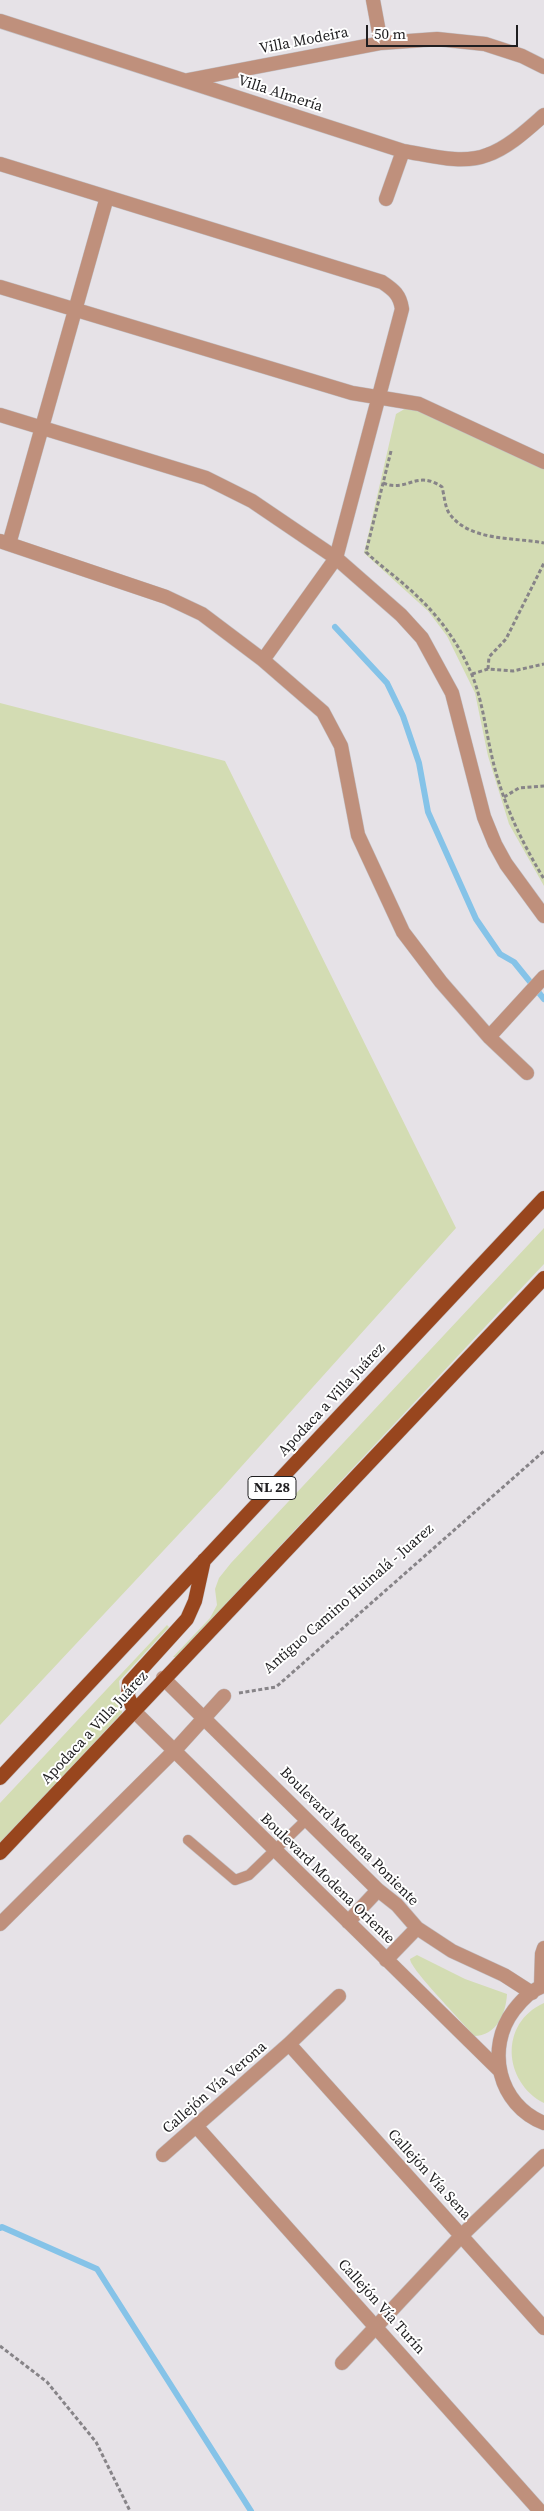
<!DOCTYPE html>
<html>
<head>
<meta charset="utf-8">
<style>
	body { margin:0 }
	#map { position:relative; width:544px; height:2511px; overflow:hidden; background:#e6e2e7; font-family:"Source Serif 4",serif }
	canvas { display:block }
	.scale { position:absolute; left:366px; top:25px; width:152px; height:22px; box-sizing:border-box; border:2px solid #1f1e20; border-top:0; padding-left:6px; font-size:15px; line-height:18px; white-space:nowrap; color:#1f1e20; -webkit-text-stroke:4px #fff; paint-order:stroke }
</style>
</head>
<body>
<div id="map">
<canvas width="544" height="2511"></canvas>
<div class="scale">50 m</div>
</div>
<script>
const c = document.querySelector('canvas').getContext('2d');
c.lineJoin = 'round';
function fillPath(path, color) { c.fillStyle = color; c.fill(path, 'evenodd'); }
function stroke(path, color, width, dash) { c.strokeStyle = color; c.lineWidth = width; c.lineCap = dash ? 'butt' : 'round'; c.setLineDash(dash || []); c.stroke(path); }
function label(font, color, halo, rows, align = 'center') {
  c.font = font + ' "Source Serif 4",serif'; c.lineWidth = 4; c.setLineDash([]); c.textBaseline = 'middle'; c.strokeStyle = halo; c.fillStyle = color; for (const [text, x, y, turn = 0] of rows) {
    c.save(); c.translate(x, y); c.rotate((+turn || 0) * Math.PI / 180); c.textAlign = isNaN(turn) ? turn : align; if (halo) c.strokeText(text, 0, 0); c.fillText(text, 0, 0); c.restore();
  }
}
const green = new Path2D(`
	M408 407H415L544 469V886L509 824 488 756 475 693 447 636 428 611 364 553 396 414Z
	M0 703 225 761 456 1228 223 1487 0 1725Z
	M544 1228V1264L176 1657H173L210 1618 217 1605 215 1589 219 1578 231 1563Z
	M167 1625 169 1627 119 1681 122 1713 0 1843V1803Z
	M417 1955 465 1979 507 1994C506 2014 496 2036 474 2036 463 2022 410 1969 410 1959Z
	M544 2003V2103C503 2082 499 2023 544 2003Z`);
const stream = new Path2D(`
	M335 627 387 683 403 716 419 763 428 812 476 919 500 954 514 962 544 999
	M0 2228 2 2227 97 2269 251 2511`);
const path = new Path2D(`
	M391 451 366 552C379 565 394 575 407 587 433 609 455 637 469 668 482 696 485 727 492 757 502 801 521 841 544 879
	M383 483C408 493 416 469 442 487 444 494 445 507 449 513 469 542 514 537 544 543
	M488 669 489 657 506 639 544 563
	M472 674 488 669 513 671 544 664
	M504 797 519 788 544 786
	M239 1693 276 1687 544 1451
	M0 2346 47 2382 96 2442 130 2511`);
const service = new Path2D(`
	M188 1840 235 1880 249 1875 307 1819`);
const minor = new Path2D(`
	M373 0 381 43
	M0 21 403 151C429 155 462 165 487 155 508 148 528 129 544 115
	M188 80 381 43 437 39 485 44 522 56 544 67
	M0 164 382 282C394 290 400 295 402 309L336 558 263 660
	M386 199 403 151
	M0 287 352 393 419 404 544 462
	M0 415 206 478 252 501 336 558 401 615 422 638 452 693 484 817 495 844 506 864 544 916
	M0 541 166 597 202 614 263 660 323 712 341 746 358 835 403 932 441 982 489 1037 527 1073
	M9 544 107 197
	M489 1037 544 977
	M163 1678 378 1890 397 1905 417 1928 452 1951 504 1975 532 1993
	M134 1711 499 2070
	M348 1922 378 1890
	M0 1924 175 1750 224 1696
	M386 1960 417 1928
	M544 1986C532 1989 521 2001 514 2010 485 2048 498 2105 544 2123
	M541 1987 542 1954 544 1948
	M289 2044 544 2328
	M196 2126 540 2511
	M163 2155 289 2044 339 1996
	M342 2363 462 2235 544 2156`);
const primary = new Path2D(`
	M134 1711 128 1696 129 1683 187 1619 195 1601 204 1560
	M0 1778 544 1198
	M0 1853 544 1278`);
const shields = [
	[272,1488,48]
];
const shieldNames = [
	["NL 28",272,1488]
];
const streetNames = [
	["Villa Modeira",304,41,-11],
	["Villa Almería",280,94,18],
	["Apodaca a Villa Juárez",332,1400,-47],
	["Antiguo Camino Huinalá - Juarez",349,1599,-41],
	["Apodaca a Villa Juárez",95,1728,-47],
	["Boulevard Modena Poniente",349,1837,45],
	["Boulevard Modena Oriente",327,1879,44],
	["Callejón Vía Verona",215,2088,-41],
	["Callejón Vía Sena",429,2175,48],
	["Callejón Vía Turín",381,2307,48]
];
fillPath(green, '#d3dcb3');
stroke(stream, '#85c3e8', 6);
stroke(service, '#c2bfc3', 11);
stroke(minor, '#c2bfc3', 15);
stroke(primary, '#c2bfc3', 15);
stroke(path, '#878488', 3, [4, 2.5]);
stroke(service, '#bf907c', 10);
stroke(minor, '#bf907c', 14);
stroke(primary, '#98461e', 14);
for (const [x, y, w] of shields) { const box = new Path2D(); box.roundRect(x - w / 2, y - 11.5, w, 23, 4); c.fillStyle = '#fff'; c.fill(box); stroke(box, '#1f1e20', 1); }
label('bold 14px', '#1f1e20', null, shieldNames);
label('15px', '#1f1e20', '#fff', streetNames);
</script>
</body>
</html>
